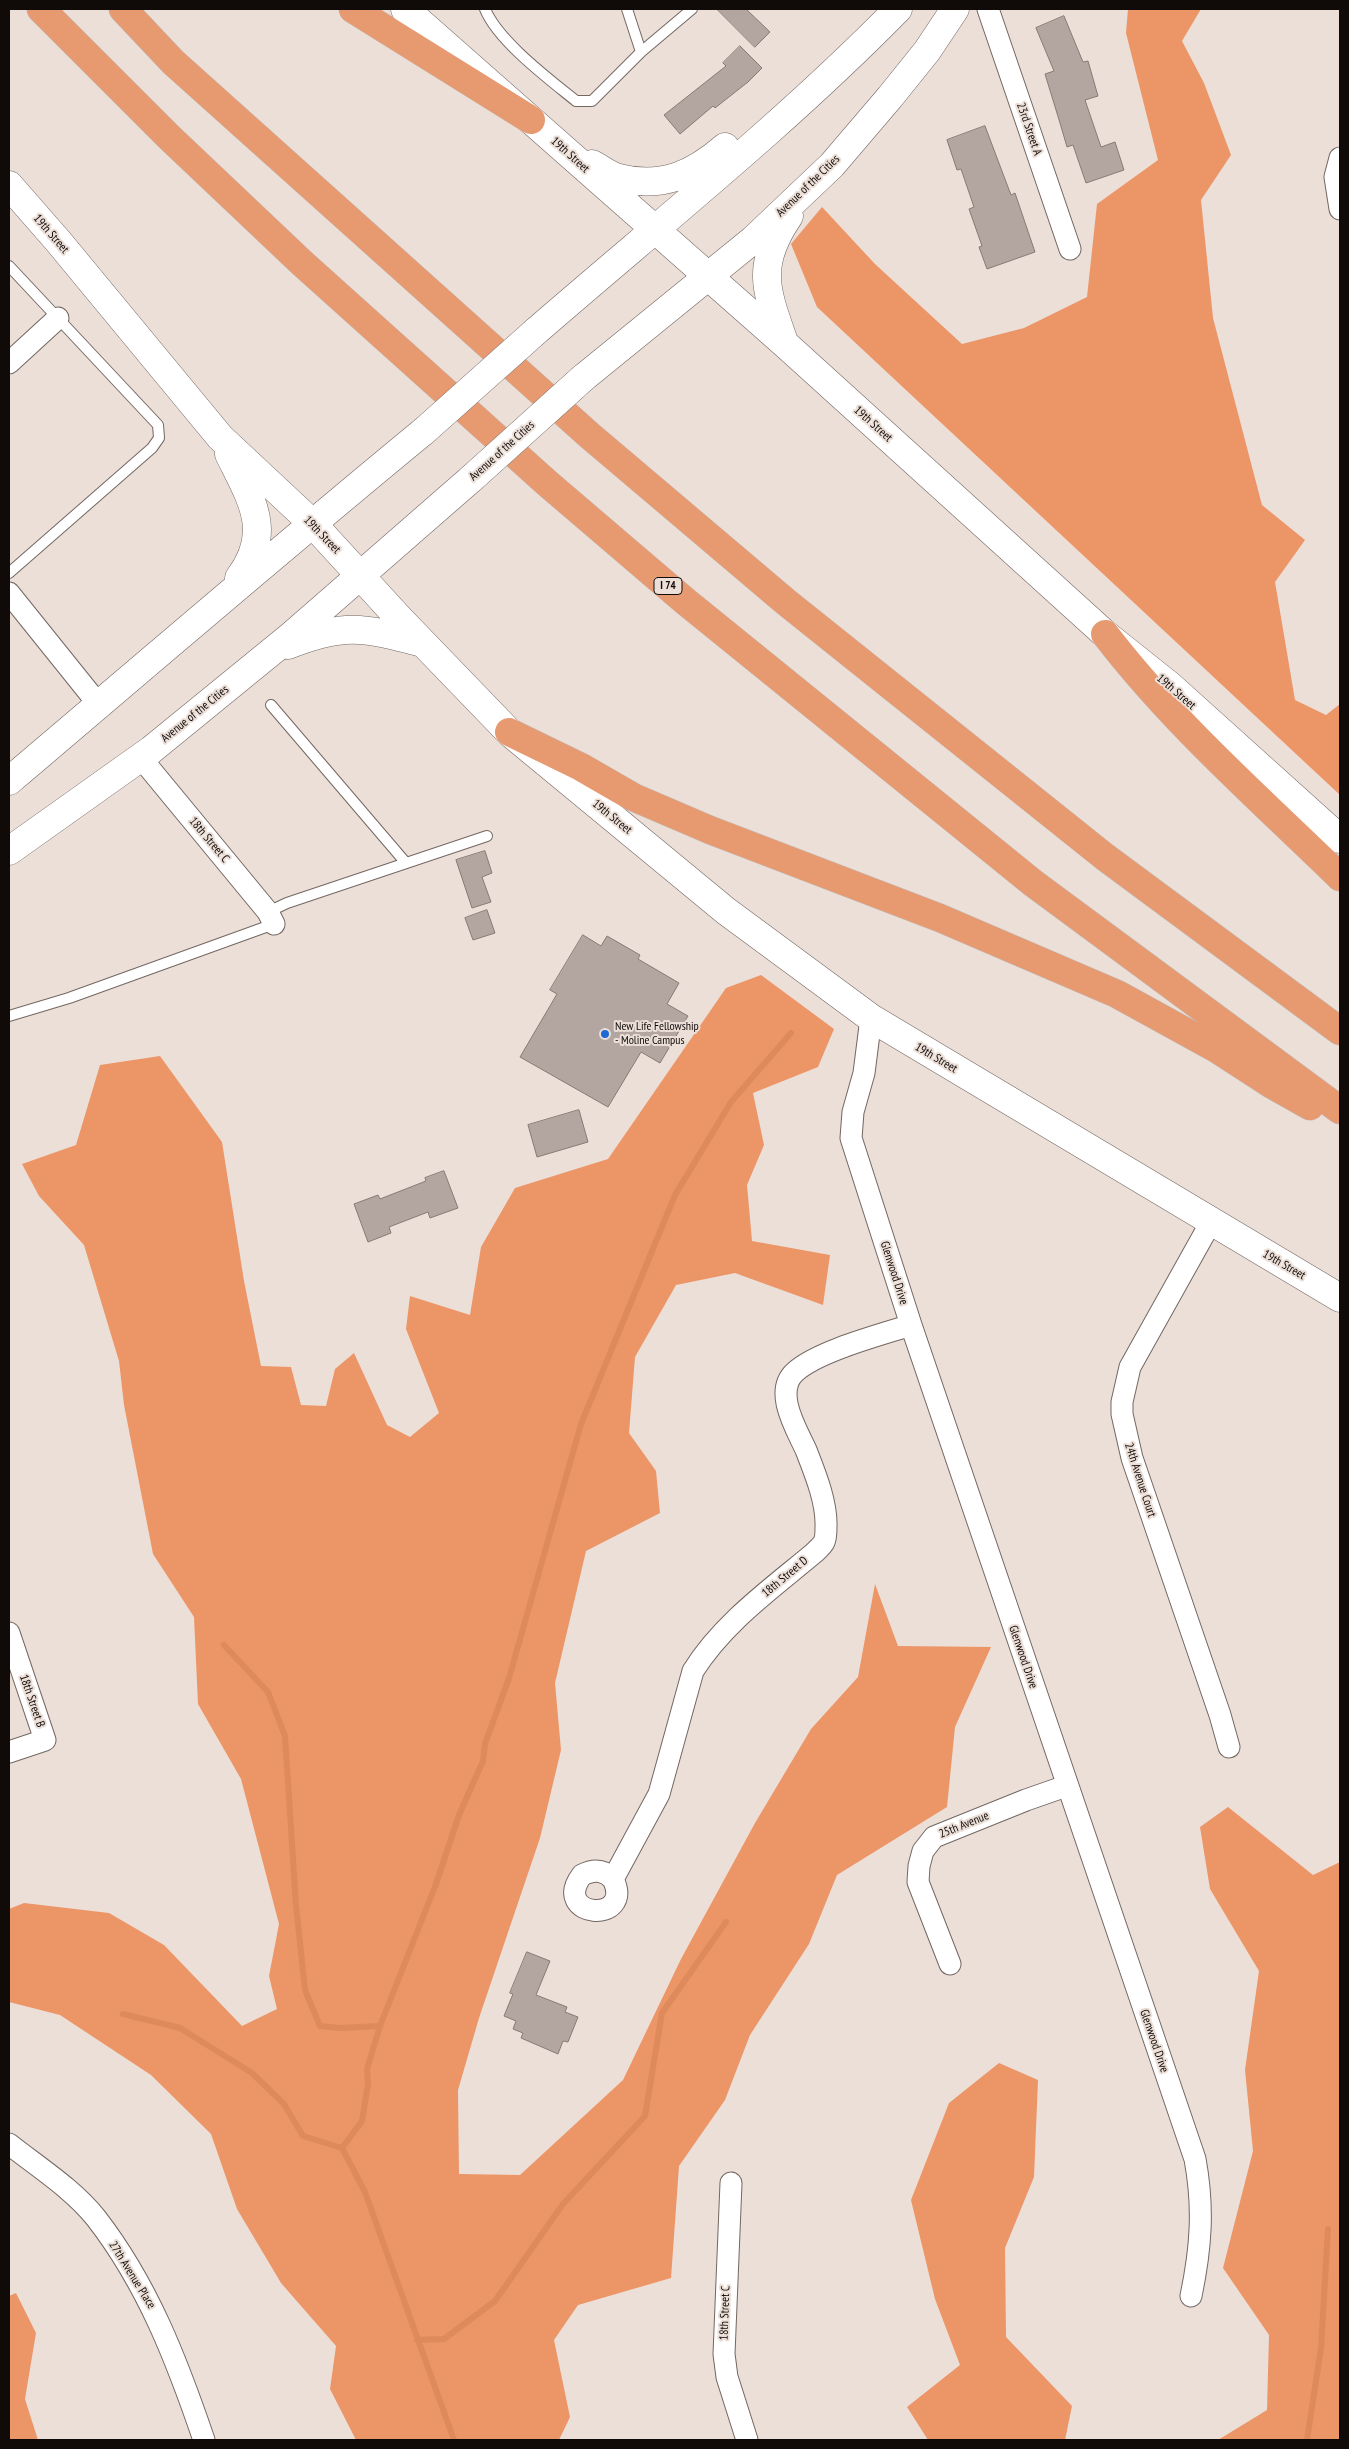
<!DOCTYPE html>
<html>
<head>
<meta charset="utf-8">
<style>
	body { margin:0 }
	#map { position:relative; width:1349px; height:2449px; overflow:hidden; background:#ecdfd8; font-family:"PT Sans Narrow",sans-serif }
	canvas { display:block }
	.frame { position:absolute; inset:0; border:10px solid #100b09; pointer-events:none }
</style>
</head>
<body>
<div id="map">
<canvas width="1349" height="2449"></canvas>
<div class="frame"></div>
</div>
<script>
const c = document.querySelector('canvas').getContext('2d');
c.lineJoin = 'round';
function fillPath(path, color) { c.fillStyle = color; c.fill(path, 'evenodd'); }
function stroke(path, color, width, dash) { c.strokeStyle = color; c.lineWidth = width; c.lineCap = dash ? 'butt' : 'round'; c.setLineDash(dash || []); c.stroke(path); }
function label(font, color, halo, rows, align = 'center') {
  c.font = font + ' "PT Sans Narrow",sans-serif'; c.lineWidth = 4; c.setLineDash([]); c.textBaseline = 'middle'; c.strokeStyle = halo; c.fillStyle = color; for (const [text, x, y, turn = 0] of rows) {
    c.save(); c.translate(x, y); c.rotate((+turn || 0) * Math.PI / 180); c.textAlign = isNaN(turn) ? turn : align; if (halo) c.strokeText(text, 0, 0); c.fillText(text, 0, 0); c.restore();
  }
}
const forest = new Path2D(`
	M1128 9H1201L1182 41 1204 83 1231 155 1201 200 1213 318 1262 505 1305 540 1275 582 1295 700 1326 715 1340 704V795L817 307 791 244 822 207 875 264 962 344 1024 328 1087 297 1097 204 1158 160 1126 33Z
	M761 975 834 1029 818 1067 753 1093 764 1145 747 1185 752 1241 830 1255 823 1305 735 1273 676 1285 635 1357 629 1433 656 1471 660 1513 586 1551 555 1683 561 1750 540 1838 479 2018 458 2090 459 2174 520 2175 623 2080 681 1959 755 1823 811 1729 858 1677 875 1584 898 1646 991 1647 955 1727 947 1807 837 1875 809 1944 750 2035 725 2100 679 2166 671 2278 578 2305 554 2340 570 2417 559 2440H356L330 2389 336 2346 281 2283 237 2209 211 2134 151 2075 60 2015 9 2002V1909L24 1903 109 1913 164 1945 242 2026 277 2009 269 1976 279 1924 241 1779 198 1704 194 1617 153 1554 124 1405 119 1361 84 1245 39 1196 22 1164 76 1145 100 1065 160 1056 222 1142 244 1281 261 1366 291 1367 301 1405 326 1406 335 1369 354 1353 387 1425 410 1437 439 1413 406 1329 410 1296 470 1315 481 1247 515 1188 608 1159 726 988Z
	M1228 1807 1313 1875 1340 1862V2440H1218L1267 2410 1269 2335 1223 2268 1253 2151 1245 2070 1259 1971 1210 1889 1200 1827Z
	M999 2063 1038 2080 1034 2177 1005 2248 1006 2337 1072 2406 1065 2440H928L907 2407 960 2365 935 2299 911 2200 949 2103Z
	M16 2293 36 2333 25 2399 38 2440H9V2296Z`);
const stream = new Path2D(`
	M224 1645 268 1692 285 1736 296 1905 305 1990 320 2026 340 2028 380 2026
	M123 2014 180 2028 252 2073 284 2104 303 2136 342 2148
	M417 2340 444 2339 495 2301 563 2204 645 2116 662 2013 726 1922
	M454 2440 365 2192 342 2148 362 2121 368 2084 367 2069 380 2026 436 1884 459 1815 483 1761 485 1744 509 1678 581 1424 675 1195 731 1102 791 1033
	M1307 2440 1321 2348 1328 2229`);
const building = new Path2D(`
	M717 9H746L770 32 755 47Z
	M1064 16 1083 62 1088 61 1098 96 1085 100 1101 147 1115 142 1124 170 1086 183 1073 145 1067 147 1060 123 1045 74 1054 71 1036 28Z
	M740 46 762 68 748 82 715 108 713 106 680 134 664 115 726 66 723 63Z
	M985 126 1011 195 1015 193 1035 252 987 269 979 247 982 246 969 209 974 207 961 169 957 170 947 140Z
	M485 851 492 873 482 877 491 902 472 908 456 860Z
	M487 910 495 933 473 940 465 918Z
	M583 935 601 946 607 936 640 955 638 959 679 983 667 1004 688 1016 660 1063 641 1052 608 1107 520 1057 557 994 550 990Z
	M579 1110 588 1142 537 1157 528 1125Z
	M444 1171 458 1208 430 1218 428 1212 389 1227 391 1233 368 1242 354 1204 378 1195 380 1199 426 1181 425 1178Z
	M527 1952 550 1961 536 1995 567 2007 565 2012 578 2017 568 2042 563 2041 558 2054 521 2038 523 2033 513 2029 516 2021 504 2016 513 1994 510 1993Z`);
const service = new Path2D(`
	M485 9C498 41 549 79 576 101H592L641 52 692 9
	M627 9 641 52
	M9 266 158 425 159 438 152 448 9 573
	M271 705 406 863
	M268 912 287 903 487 836
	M9 1016 69 998 274 924`);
const minor = new Path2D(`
	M988 9 1070 249
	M1340 158 1335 177 1340 209
	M9 363 58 318
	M9 593 99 705
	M141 758 268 912 274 924
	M871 1018 864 1073 853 1112 851 1138 911 1325 1195 2159C1204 2208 1201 2248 1191 2296
	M1211 1222 1130 1367 1122 1402V1414L1132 1458 1220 1715 1229 1747
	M9 1633 45 1740 9 1752
	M613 1879C635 1925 550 1918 582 1875 594 1869 604 1870 613 1879L659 1794 693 1671C723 1623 771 1589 814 1553 817 1550 822 1546 824 1542 826 1538 826 1531 826 1527 827 1502 815 1473 806 1450 797 1430 773 1392 795 1372 818 1351 880 1335 911 1325
	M950 1964 918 1882 919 1866 923 1851 934 1837 1026 1800 1066 1786
	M9 2144C38 2167 73 2189 96 2218 148 2285 177 2361 204 2440
	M731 2183 724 2354 727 2377 747 2440`);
const secondary = new Path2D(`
	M405 9 785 344 1105 634 1169 685 1340 839
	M592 164C600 168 610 176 619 178 662 189 694 174 725 147
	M9 185 58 241 220 437 312 523 398 617 509 732 726 911 871 1018 1340 1298
	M535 332C657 226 784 125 898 9
	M784 342C766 290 755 266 789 216
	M583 378 754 239 832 165 890 97 927 51 955 9
	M229 454C251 499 274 532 239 578
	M288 645C346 622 364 628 423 643
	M9 781C147 664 284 546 424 431
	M9 851 151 750 292 635 472 478`);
const motorway = new Path2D(`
	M41 9 169 137 302 263 547 483 685 601 1033 883 1340 1110
	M123 9 173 62 589 435 786 602 1105 857 1340 1031
	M353 9 531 120
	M1105 634C1174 724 1259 798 1340 877
	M509 732 581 767 633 797 710 830 940 918 1117 994 1217 1049 1271 1084 1310 1106`);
const secondaryBridge = new Path2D(`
	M424 431 535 332
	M472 478 583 378`);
const markers = [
	[605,1034,5,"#1e6ad5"]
];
const shields = [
	[668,586,28]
];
const shieldNames = [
	["I 74",668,586]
];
const streetNames = [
	["23rd Street A",1029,129,71],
	["19th Street",570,155,42],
	["Avenue of the Cities",808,186,-44],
	["19th Street",51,234,49],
	["19th Street",873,424,42],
	["Avenue of the Cities",502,451,-42],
	["19th Street",322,535,46],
	["19th Street",1176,692,41],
	["Avenue of the Cities",195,714,-39],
	["19th Street",612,817,39],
	["18th Street C",209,840,50],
	["19th Street",936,1058,31],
	["19th Street",1284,1265,30],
	["Glenwood Drive",894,1273,72],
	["24th Avenue Court",1140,1480,72],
	["18th Street D",785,1577,-40],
	["Glenwood Drive",1023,1657,71],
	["18th Street B",32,1701,71],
	["25th Avenue",964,1825,-22],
	["Glenwood Drive",1154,2041,71],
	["27th Avenue Place",132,2275,58],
	["18th Street C",725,2313,-88]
];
const poiNames = [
	["New Life Fellowship",615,1027],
	["- Moline Campus",615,1041]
];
fillPath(forest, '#ec9567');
stroke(stream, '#df8a5c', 6);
fillPath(building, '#b3a6a0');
stroke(building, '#867a74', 1);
stroke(service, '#736762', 12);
stroke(minor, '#736762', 23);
stroke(secondary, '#736762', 29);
stroke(motorway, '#c1c0bf', 29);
stroke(service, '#fff', 10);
stroke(minor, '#fff', 21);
stroke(secondary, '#fff', 28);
stroke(motorway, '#e79970', 28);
stroke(secondaryBridge, '#736762', 29, []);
stroke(secondaryBridge, '#fff', 28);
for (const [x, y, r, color] of markers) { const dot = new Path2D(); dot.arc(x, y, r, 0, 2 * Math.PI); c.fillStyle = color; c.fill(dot); stroke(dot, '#ecdfd8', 2); }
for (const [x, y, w] of shields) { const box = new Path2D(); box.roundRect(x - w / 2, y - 8.5, w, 17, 4); c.fillStyle = '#ecdfd8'; c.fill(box); stroke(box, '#100b09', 1); }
label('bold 11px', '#100b09', null, shieldNames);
label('12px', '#100b09', '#ecdfd8', streetNames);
label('12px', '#100b09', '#ecdfd8', poiNames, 'left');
</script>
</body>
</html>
